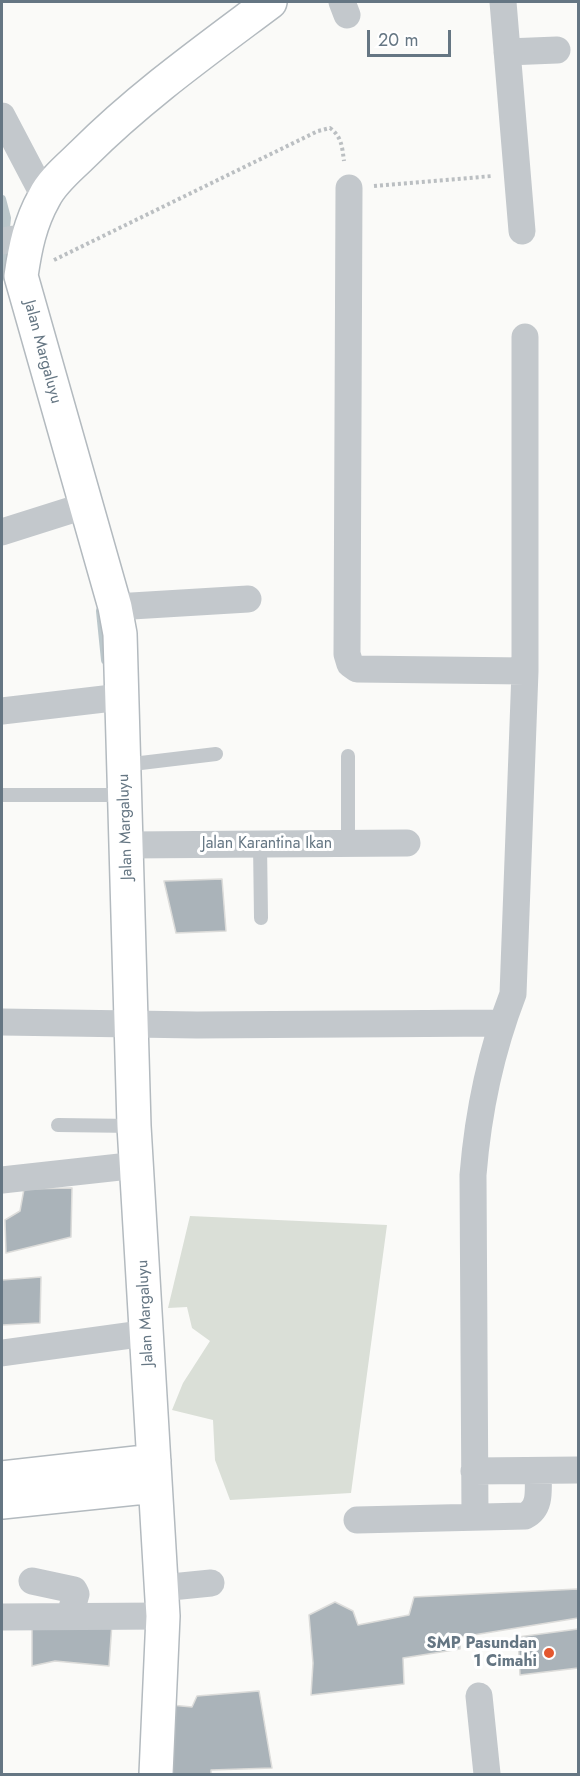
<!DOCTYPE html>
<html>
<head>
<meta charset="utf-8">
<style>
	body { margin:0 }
	#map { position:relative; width:580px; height:1776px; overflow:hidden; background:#fafaf8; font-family:Jost,sans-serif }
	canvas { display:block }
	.frame { position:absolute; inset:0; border:3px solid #657683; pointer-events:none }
	.scale { position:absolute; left:367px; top:30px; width:84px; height:27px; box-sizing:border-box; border:3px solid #657683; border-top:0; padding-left:8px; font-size:18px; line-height:21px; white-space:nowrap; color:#657683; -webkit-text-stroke:4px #fff; paint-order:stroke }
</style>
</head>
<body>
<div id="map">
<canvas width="580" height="1776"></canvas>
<div class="frame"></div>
<div class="scale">20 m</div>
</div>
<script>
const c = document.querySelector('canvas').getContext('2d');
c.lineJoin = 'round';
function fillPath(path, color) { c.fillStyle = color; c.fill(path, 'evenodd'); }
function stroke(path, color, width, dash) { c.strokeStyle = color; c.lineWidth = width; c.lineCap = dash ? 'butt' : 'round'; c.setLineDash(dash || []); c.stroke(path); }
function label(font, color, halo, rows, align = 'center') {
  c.font = font + ' Jost,sans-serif'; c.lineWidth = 6; c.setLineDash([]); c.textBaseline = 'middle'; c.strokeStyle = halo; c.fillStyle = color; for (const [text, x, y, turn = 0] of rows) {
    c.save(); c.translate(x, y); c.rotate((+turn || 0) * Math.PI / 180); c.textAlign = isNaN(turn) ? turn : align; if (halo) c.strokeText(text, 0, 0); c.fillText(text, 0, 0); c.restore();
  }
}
const green = new Path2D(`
	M190 1216 387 1225 351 1493 230 1500 215 1460 213 1420 172 1410 183 1383 210 1341 192 1328 187 1307 168 1308Z`);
const stream = new Path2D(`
	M2 199 7 218 6 228
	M3 253 7 278
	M100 611 105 660`);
const building = new Path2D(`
	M222 879 226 931 176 933 164 881Z
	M72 1188 71 1237 6 1253 5 1220 20 1211 24 1189Z
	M41 1277 40 1323 2 1325V1280Z
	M578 1589V1618L461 1637 460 1649 403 1658 404 1684 311 1695 313 1663 309 1615 335 1602 353 1611 358 1625 409 1615 414 1597Z
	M112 1623 109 1666 55 1661 32 1666V1628Z
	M578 1629V1668L520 1675 518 1637Z
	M259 1691 272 1768 211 1770V1774H170L171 1705 192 1707 197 1696Z`);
const path = new Path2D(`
	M374 186 492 176
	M54 260 318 131 330 128C342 137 342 147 344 161`);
const lane = new Path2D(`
	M124 765 216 754
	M2 795H125
	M348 843V756
	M260 844 261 918
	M58 1125 134 1126`);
const street = new Path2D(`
	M342 2 347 15
	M503 2 522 231
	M507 52 557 50
	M2 116 44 196
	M349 188 347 654 350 664 357 669 525 671
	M2 241 26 237
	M2 532 84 506
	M115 607 248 599
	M2 711 121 697
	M127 845 407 843
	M2 1022 197 1025 502 1023
	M2 1180 138 1165
	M2 1353 147 1333
	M474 1471 578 1470
	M475 1517 473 1175C478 1113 491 1051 513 994L525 671V337
	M357 1520 525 1516C542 1508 538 1488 538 1471
	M32 1581 74 1590 76 1594 70 1615
	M161 1588 211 1583
	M2 1617 163 1616
	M479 1696 487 1774`);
const secondary = new Path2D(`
	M2 1478 154 1461
	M2 1502 155 1486
	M156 1774 163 1616 134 1126 120 634 115 607 21 276C25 248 30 223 44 198 52 181 70 167 83 154 140 97 206 50 270 2`);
const markers = [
	[549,1653,6,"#e4572e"]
];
const streetNames = [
	["Jalan Margaluyu",42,352,75],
	["Jalan Margaluyu",126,827,-92],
	["Jalan Karantina Ikan",267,844],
	["Jalan Margaluyu",146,1313,-93]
];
const poiNames = [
	["SMP Pasundan",537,1644],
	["1 Cimahi",537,1662]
];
fillPath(green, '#dadfd7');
stroke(stream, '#bbc7cb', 8);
fillPath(building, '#aab3b9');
stroke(building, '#dcdcda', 1.5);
stroke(secondary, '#b3babf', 36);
stroke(path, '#bbbfc2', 4, [3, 3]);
stroke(lane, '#c3c8cc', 14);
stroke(street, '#c3c8cc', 27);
stroke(secondary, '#fff', 33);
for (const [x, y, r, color] of markers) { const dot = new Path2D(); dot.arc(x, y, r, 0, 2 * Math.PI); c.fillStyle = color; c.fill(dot); stroke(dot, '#fff', 2); }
label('16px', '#657683', '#fff', streetNames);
label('bold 16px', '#657683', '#fff', poiNames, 'right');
</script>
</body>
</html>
